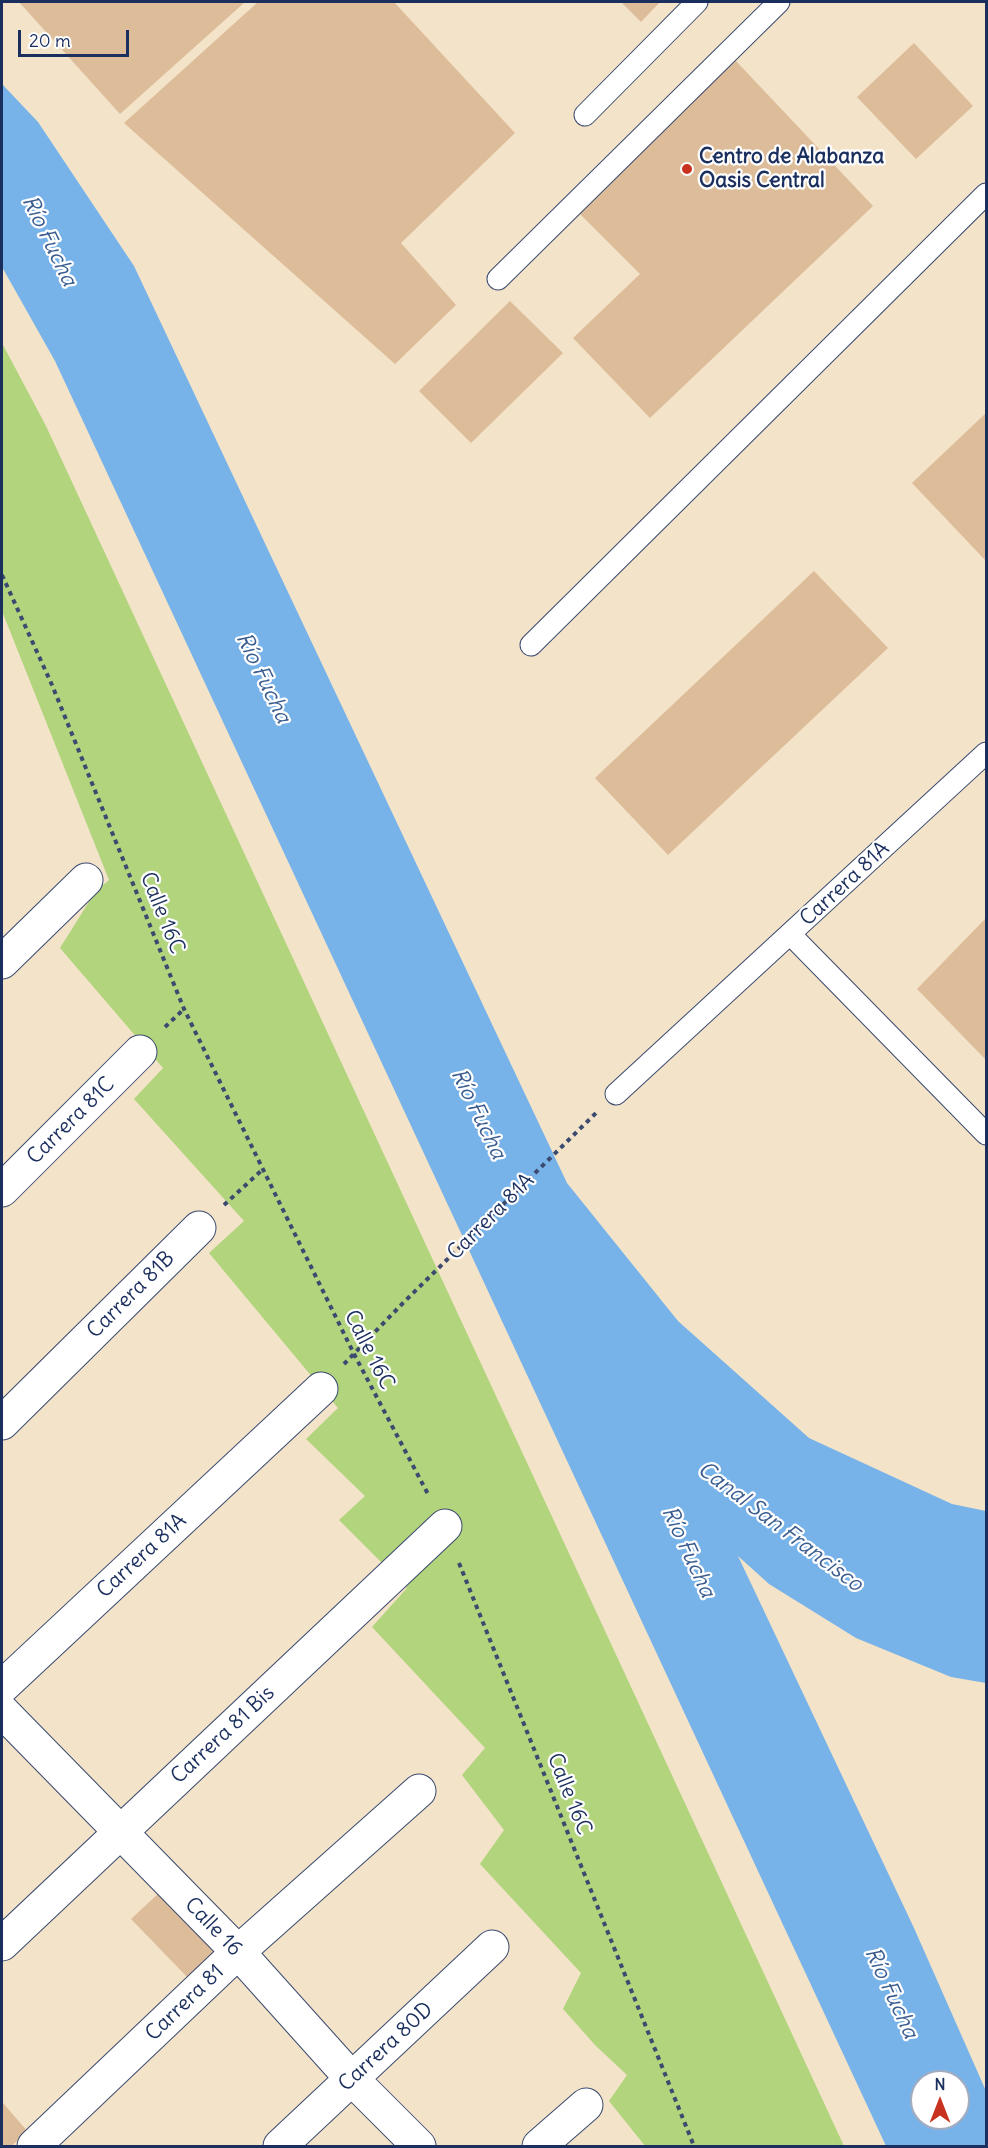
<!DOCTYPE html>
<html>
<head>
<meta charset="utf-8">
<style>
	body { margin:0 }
	#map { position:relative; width:988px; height:2148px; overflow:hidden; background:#f3e3c9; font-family:Delius,sans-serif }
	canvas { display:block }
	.frame { position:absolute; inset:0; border:3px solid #1b2f5e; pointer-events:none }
	.north { position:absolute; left:910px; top:2070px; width:60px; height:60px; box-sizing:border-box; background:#fff; border:2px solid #a4acbf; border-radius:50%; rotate:0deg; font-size:16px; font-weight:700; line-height:24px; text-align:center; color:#1b2f5e }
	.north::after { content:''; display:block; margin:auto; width:21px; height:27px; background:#c8321e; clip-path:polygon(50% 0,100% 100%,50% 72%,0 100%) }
	.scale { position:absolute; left:18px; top:30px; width:111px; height:27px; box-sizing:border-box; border:3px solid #1b2f5e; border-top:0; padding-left:8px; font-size:18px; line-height:21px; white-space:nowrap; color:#1b2f5e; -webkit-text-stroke:4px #fff; paint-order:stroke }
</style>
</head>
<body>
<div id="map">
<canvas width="988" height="2148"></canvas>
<div class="frame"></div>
<div class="north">N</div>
<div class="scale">20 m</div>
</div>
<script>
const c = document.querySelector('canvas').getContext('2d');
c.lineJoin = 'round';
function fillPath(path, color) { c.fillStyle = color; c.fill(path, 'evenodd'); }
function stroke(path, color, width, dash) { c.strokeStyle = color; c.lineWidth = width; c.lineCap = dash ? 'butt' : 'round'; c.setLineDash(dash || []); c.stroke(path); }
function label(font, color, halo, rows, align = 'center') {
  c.font = font + ' Delius,sans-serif'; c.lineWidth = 4.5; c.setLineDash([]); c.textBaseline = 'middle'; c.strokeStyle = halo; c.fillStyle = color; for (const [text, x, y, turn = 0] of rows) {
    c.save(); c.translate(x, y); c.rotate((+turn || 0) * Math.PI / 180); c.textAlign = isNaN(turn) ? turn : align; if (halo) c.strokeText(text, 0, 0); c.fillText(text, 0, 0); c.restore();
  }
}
const green = new Path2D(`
	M2 343 46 426 844 2146H645L609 2101 627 2075 595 2045 563 2009 581 1973 480 1864 504 1830 462 1775 485 1748 372 1627 407 1588 339 1520 365 1496 306 1439 338 1408 209 1253 244 1221 134 1099 163 1068 60 948 95 892 109 880 2 611Z`);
const water = new Path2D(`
	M2 84 38 122 134 266 567 1183 678 1321 809 1438 952 1504 986 1511V1683L951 1677 856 1638 769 1584 738 1556 914 1928 986 2091V2146H886L55 361 2 267ZM922 2082H958V2118H922Z`);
const building = new Path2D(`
	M19 2H245L120 114Z
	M258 2H394L515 133 401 243 456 305 395 364 124 123Z
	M621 2H660L641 22Z
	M914 43 973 106 916 159 857 97Z
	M735 60 873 206 650 418 573 338 640 274 579 213Z
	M510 301 563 353 471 443 419 391Z
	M986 413V561L912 483Z
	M814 571 888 648 668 855 595 778Z
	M986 918V1060L917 989Z
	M159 1893 218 1954 190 1980 131 1919Z
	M3 2103 28 2132 11 2146H2V2105Z`);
const path = new Path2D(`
	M2 575 52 685 184 1009 354 1354 429 1496
	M165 1027 184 1009
	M224 1205 262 1170
	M344 1364 403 1303 596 1113
	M459 1563 694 2146`);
const service = new Path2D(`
	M585 115 697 2
	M498 279 779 2
	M531 645 986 194
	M790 934 986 1134
	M616 1094 986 753`);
const minor = new Path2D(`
	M2 962 86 880
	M2 1190 140 1052
	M2 1423 199 1228
	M2 1687 321 1389
	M2 1711 238 1952 352 2079 419 2146
	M2 1944 445 1526
	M34 2146 238 1952 419 1791
	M280 2146 492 1947
	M539 2146 586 2105`);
const markers = [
	[687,169,6,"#c8321e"]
];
const poiNames = [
	["Centro de Alabanza",699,157],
	["Oasis Central",699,181]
];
const streetNames = [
	["Carrera 81A",845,884,-43],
	["Calle 16C",162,913,68],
	["Carrera 81C",71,1121,-45],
	["Carrera 81A",491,1217,-45],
	["Carrera 81B",131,1295,-45],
	["Calle 16C",369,1350,63],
	["Carrera 81A",142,1556,-43],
	["Carrera 81 Bis",223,1735,-43],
	["Calle 16C",569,1794,68],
	["Calle 16",213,1927,46],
	["Carrera 81",185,2003,-44],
	["Carrera 80D",386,2047,-43]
];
const waterNames = [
	["Río Fucha",49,241,64],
	["Río Fucha",263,678,64],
	["Río Fucha",478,1114,64],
	["Canal San Francisco",780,1527,37],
	["Río Fucha",688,1552,65],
	["Río Fucha",891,1993,65]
];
fillPath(green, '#b1d47d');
fillPath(water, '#77b3e9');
fillPath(building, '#ddbc99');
stroke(service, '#3b4a6e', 23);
stroke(minor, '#3b4a6e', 35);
stroke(path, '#3b4a6e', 4, [4.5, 4.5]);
stroke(service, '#fff', 21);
stroke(minor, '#fff', 33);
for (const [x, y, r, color] of markers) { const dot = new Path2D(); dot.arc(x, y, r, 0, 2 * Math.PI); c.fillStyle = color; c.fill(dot); stroke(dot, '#fff', 2); }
label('bold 21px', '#1b2f5e', '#fff', poiNames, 'left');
label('21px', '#1b2f5e', '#fff', streetNames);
label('italic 22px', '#3b5d8f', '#fff', waterNames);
</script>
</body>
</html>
